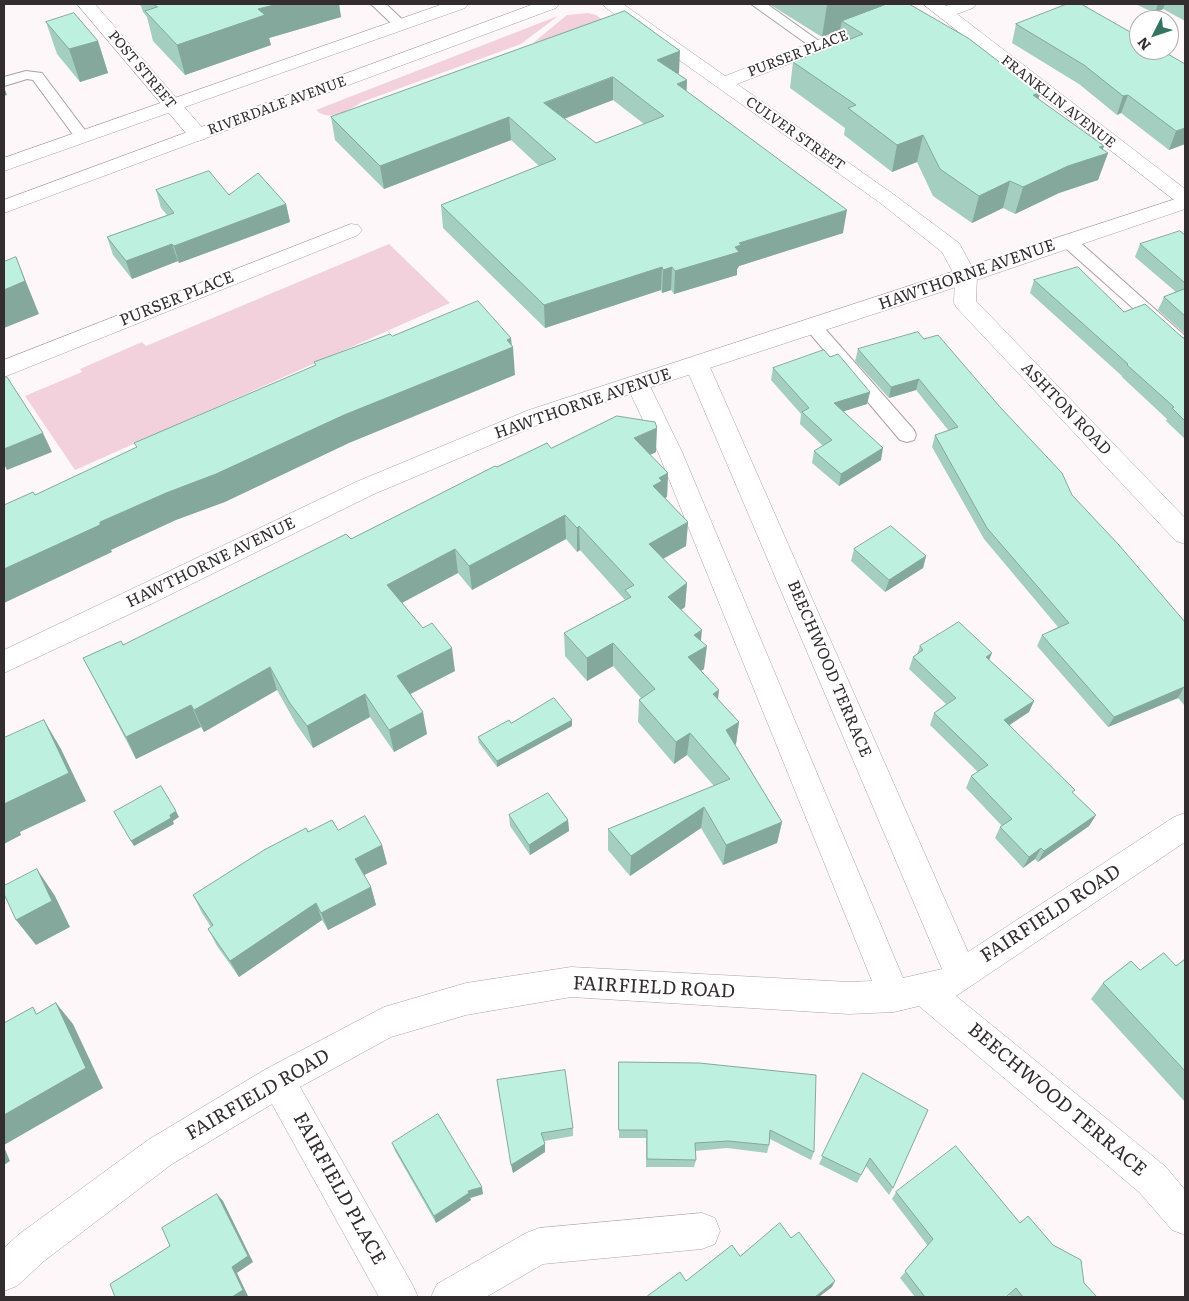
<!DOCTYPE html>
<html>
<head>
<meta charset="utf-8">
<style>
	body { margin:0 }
	#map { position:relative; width:1189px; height:1301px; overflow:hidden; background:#fef7f9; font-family:Literata,serif }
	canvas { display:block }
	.frame { position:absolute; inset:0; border:5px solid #332d2f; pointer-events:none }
	.north { position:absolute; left:1129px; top:10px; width:50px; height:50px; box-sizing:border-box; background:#fff; border:1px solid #adabac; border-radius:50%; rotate:229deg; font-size:14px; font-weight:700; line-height:20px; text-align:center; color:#332d2f }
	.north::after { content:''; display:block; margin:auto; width:18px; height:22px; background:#347462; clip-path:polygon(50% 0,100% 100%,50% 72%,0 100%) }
</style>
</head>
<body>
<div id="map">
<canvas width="1189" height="1301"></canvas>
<div class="frame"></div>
<div class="north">N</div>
</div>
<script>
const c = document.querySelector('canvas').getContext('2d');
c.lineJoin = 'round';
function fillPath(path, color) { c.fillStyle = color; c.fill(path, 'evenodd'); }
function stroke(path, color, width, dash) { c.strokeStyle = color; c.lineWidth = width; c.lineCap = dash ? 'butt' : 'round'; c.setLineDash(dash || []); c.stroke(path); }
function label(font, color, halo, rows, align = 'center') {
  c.font = font + ' Literata,serif'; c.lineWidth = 4; c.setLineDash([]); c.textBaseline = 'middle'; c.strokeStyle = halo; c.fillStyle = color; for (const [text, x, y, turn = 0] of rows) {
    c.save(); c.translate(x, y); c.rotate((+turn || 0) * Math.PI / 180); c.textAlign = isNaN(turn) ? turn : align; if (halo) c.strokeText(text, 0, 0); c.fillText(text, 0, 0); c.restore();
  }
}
const green = new Path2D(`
	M588 13 596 15 607 23 533 43 567 15Z
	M558 16 521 44 362 102C349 110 329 123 316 110Z
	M389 244 450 303 75 470 25 396 82 372 80 369 142 342 146 346Z`);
const service = new Path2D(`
	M371 4H386L407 24 400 28 395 27Z
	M751 4H767L826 46 824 49H814Z
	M26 71 42 73 90 137 87 140H77L33 80 27 79 4 86V77Z
	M1068 236 1074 237 1185 336V351L1179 349 1062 245 1060 241 1062 237Z
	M813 320 819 322 914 430 916 435 914 440 907 442 900 440 807 330 804 326 807 322Z`);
const minor = new Path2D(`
	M77 4H95L205 131 208 135 205 139 198 141 191 139Z
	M603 4H623L725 76 867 21 873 20 879 21 882 25 879 29 737 84 893 194 959 243 977 276 976 301 1185 518V544L1176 541 957 308 954 303 955 276 942 252 879 202 606 8Z
	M923 4H943L946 6 952 4H976L973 8 957 14 1185 189V205L1178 203Z
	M351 224 358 225 362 230 358 235 4 377V360Z
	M697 357 705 359 709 365 968 952 1174 817 1185 813V842L956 996 1166 1167 1185 1190V1235L1172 1230 1140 1193 919 1006 894 1012 849 1014 571 997 466 1015 391 1037 300 1087 412 1284 418 1297H379L272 1104 172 1164 44 1261 17 1286 4 1291V1248L18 1235 148 1140 266 1069 384 1007 466 983 571 967 849 982 872 981 658 452 626 384 630 378 638 376 646 378 682 452 903 978 942 969 685 365 689 359Z
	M702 1213 715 1218 720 1231 715 1244 702 1249 543 1264 486 1297H431L437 1284 526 1233 539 1228Z`);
const tertiary = new Path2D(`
	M1185 196V209L944 291 545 422 374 494 149 605 4 673V650L356 482 529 410Z`);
const secondary = new Path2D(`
	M443 4H468L465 8 4 171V158Z
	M534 4H559L556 8 4 213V200Z`);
const wall = new Path2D(`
	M139 4H339L341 17 269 38 271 45 185 75 153 41 147 17 143 12 141 6Z
	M769 4H882L881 6 1038 99 1104 146 1102 150 1108 153 1098 180 1059 193 1015 214 1003 208 972 223 933 196 917 162 892 172 844 135 845 128 790 88 793 62 838 44 840 30 822 37Z
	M1081 4 1185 144 1169 150 1121 113 1117 115 1079 84 1012 43 1016 24Z
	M1135 4H1185V21L1163 9 1155 13Z
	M625 11 679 73 678 74 687 80 686 91 843 233 739 266 738 268 737 269V275L674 294 671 290 662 293 661 290 545 328 443 228 441 205 539 166 511 140 384 189 335 140 331 117ZM613 100 644 124 596 143 564 119Z
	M46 22 98 41 108 73 80 82 57 54Z
	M156 190 229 195 286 204 290 222 179 263 178 261 132 279 113 255 107 237 167 215 161 208Z
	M1185 235V334L1158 310 1164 297 1176 292 1135 257 1140 244Z
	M1034 280 1124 312 1185 338V439L1166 421 1167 419 1122 377V376L1030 293Z
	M924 339 1072 495 1185 622V706L1178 698 1108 727 1037 646 1042 635 1058 627 984 539 932 447 935 435 949 431 916 390 889 398 855 361 858 349Z
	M830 357 870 392 867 404 844 411 881 460 839 486 812 463 814 451 823 446 800 424 801 414 771 380 773 368Z
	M551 448 656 452 650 455 668 473 667 497 665 498 688 522 686 546 663 559 687 583 685 607 681 610 701 641 704 669 701 671 719 690 718 699 739 722 736 744 735 745 782 822 777 843 723 865 701 828 630 876 608 850V829L714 786 687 755 674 764 638 722 639 700 641 698 613 666 587 681 565 656 564 633 625 600 580 550 577 552 566 539 472 590 458 573 402 603 455 671 411 694 427 734 394 752 370 717 313 748 296 724 277 690 204 732 201 727 136 759 83 658 123 645 351 539 497 467Z
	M854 549 926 556 923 568 885 592 851 561Z
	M920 646 989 660 1034 701 1029 712 1009 725 1073 793 1096 815 1089 826 1038 862 1035 859 1023 868 995 838 1000 827 1002 826 966 788 971 776 978 772 930 725 934 713 946 704 909 669 913 657 917 654Z
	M511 723 572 726 497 767 479 743 478 737Z
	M509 815 568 820 569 831 530 855 510 826Z
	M338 830 382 845 387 864 364 875 371 887 376 905 328 930 322 920 239 977 217 946 208 929 211 927 202 913 193 895 308 832Z
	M1185 959V1102L1091 999 1103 983 1140 970 1176 966Z
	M619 1062 699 1063 814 1152 811 1160 770 1139 769 1145 767 1153 727 1148 695 1151 696 1160 694 1167H646V1138H619Z
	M863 1073 893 1188 889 1195 866 1166 857 1183 819 1164Z
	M497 1080 573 1128V1136L544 1141 545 1152 513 1173Z
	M392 1143 483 1194 470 1198 471 1200 436 1223 395 1151Z
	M896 1192 1020 1223 1084 1283 1097 1297H1012L1009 1295 1006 1297H915L900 1278 928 1246 892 1199Z`);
const shadedWall = new Path2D(`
	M278 4H339L341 17 269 38 271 45 185 75 177 45 258 9Z
	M830 4H882L880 15 842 21 840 30 822 37 827 5Z
	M1158 4H1165L1163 9 1155 13Z
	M98 41 108 73 80 82 69 49Z
	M680 51 679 73 656 82 657 60Z
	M613 77V100L545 126 544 103Z
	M687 80 686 103 677 84Z
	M4 87 7 95 4 96Z
	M1040 93 1033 120V95Z
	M1128 95 1121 113 1117 115 1123 96Z
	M509 117 511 140 384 189 380 166Z
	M1185 128V144L1169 150 1176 131Z
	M923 135 917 162 892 172 897 145Z
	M1104 146 1100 156 1108 153 1098 180 1059 193 1015 214 1023 187Z
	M1010 181 1003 208 972 223 979 196Z
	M286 204 290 222 179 263 174 246Z
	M847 210 843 233 739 266 738 268 737 269V275L674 294 675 271 735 247 739 243Z
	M172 244 178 261 132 279 126 261Z
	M16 257 39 314 4 328V290Z
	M662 267 661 290 545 328 544 305Z
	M672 267 671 290 662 293 663 270Z
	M511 338 512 347H513L515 375 349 443 225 502 176 520 111 550 112 552 4 603V569L100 522Z
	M919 379 916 390 889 398 891 387Z
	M870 392 867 404 832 415 834 403Z
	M657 428 656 452 633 463 634 438Z
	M43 433 52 452 7 470 4 464V449Z
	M883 448 881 460 839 486 841 474Z
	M668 473 667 497 661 500 653 486 659 478Z
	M565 515 566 539 472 590 469 566Z
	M688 522 686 546 648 567 649 544Z
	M579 526 580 550 577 552V528Z
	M455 549 458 573 392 608 387 585Z
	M926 556 923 568 885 592 889 580Z
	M687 583 685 607 666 620 668 597Z
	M702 630 700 650 707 646 704 669 686 680 688 657 694 635Z
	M613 643V666L587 681V658Z
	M452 648 455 671 402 698 397 676Z
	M992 653 987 665 986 657Z
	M270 667 277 690 204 732 194 710Z
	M1184 687 1178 698 1108 727 1114 717Z
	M719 690 716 712 713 694Z
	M365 694 370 717 313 748 307 726Z
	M1034 701 1029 712 999 732 1004 720Z
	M191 705 201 727 136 759 126 737Z
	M423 712 427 734 394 752 389 730Z
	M44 720 61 749 86 801 20 832 21 835 4 844V804Z
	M572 720V726L497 767V761Z
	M739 722 736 744 723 752 726 730Z
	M690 733 687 755 674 764 676 742Z
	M704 807 701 828 630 876 631 856Z
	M176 811 179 817 173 821 174 824 134 846 131 841Z
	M1096 815 1089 826 1038 862 1044 851Z
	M568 820 569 831 530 855 529 845Z
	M782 822 777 843 723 865 726 845Z
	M382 845 387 864 360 877 355 859Z
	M1041 848 1035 859 1023 868 1029 857Z
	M37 869 55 896 70 927 36 945 16 920Z
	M371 887 376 905 328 930 321 913Z
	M316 903 322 920 239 977 230 961Z
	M56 1003 73 1024 103 1088 4 1145V1115Z
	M545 1144V1152L513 1173 511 1165Z
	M4 1147 10 1161 4 1165Z
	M482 1187 483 1194 470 1198 471 1200 436 1223 434 1216 468 1191Z
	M217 1194 223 1201 253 1262 237 1273 248 1296 246 1297H232V1267Z
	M835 1281 832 1287 819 1297H815Z`);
const building = new Path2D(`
	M154 4H278L258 9 265 15 177 45 145 11 157 7Z
	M887 4H909L968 38 1040 93 1033 95 1104 146 1099 147 1108 153 1068 166 1023 187 1010 181 979 196 940 169 923 135 897 145 848 108 856 105 793 62 863 34 842 21Z
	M1067 4H1081L1139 37V50H1161L1185 64V128L1176 131 1128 95 1123 96 1084 65 1016 24Z
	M625 11 680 51 657 60 687 80 677 84 847 210 739 243 741 245 735 247 739 252 675 271 672 267 663 270 662 267 544 305 441 205 556 159 509 117 380 166 331 117ZM613 77 664 116 596 143 544 103Z
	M74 13 98 41 69 49 46 22Z
	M209 171 229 195 258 173 286 204 174 246 172 244 126 261 107 237 174 213 156 190Z
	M1180 231 1185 235V283L1140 244Z
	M16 257 25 281 4 290V262Z
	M1078 267 1124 312 1145 304 1183 338H1185V421L1172 408 1174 407 1127 365 1128 364 1034 280Z
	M1185 289V316L1164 297Z
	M478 301 511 338 507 340 513 347 344 415 216 474 166 493 100 522V525L4 569V505L33 492 35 495 137 447 134 443 316 365 314 362 390 334 392 336Z
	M918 332 924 339 938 335 1000 407 1062 473 1072 495 1119 545 1185 622V688L1184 687 1114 717 1042 635 1069 623 987 528 935 435 958 427 919 379 891 387 858 349Z
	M824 350 830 357 838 354 870 392 834 403 883 448 841 474 814 451 832 440 802 412 809 408 773 368Z
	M7 377 43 433 4 449V378Z
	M617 416 655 422 657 428 634 438 668 473 659 478 662 481 653 486 688 522 649 544 687 583 668 597 702 630 694 635 707 646 688 657 719 690 713 694 739 722 726 730 782 822 726 845 704 807 631 856 608 829 730 779 690 733 676 742 639 700 655 689 613 643 587 658 564 633 631 597 625 590 634 585 579 526 577 528 565 515 469 566 455 549 387 585 423 628 432 623 452 648 397 676 423 712 389 730 365 694 307 726 289 702 270 667 194 710 191 705 126 737 83 658 121 641 123 645 346 534 351 539 495 466 497 467 547 443 551 448Z
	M891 526 926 556 889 580 854 549Z
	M959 622 992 653 986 657 1034 701 1004 720 1075 790 1072 792 1096 815 1044 851 1041 848 1029 857 1000 827 1012 819 971 776 988 765 934 713 956 698 913 657 923 650 920 646Z
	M554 698 572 720 497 761 478 737 509 720 511 723Z
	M44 720 69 773 4 804V738Z
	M161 786 176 811 170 815 171 818 131 841 114 812Z
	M548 793 568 820 529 845 509 815Z
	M365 816 382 845 355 859 371 887 321 913 316 903 230 961 208 929 213 925 193 895 264 850 306 828 308 832 332 820 338 830Z
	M37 869 52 901 16 920 4 894V886Z
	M1164 953 1176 966 1185 959V1071L1103 983 1131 961 1140 970Z
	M56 1003 86 1068 4 1115V1023L33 1007 36 1014Z
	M619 1062 699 1063 816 1075 814 1152 770 1130 769 1145 728 1141 695 1143 696 1160 647 1159V1130H619Z
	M565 1070 573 1128 541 1133 545 1144 511 1165 497 1080Z
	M863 1073 928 1110 893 1188 870 1158 861 1175 822 1156Z
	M438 1114 482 1187 468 1191 469 1193 434 1216 392 1143Z
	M956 1146 1020 1223 1028 1216 1053 1245 1081 1260 1084 1283 1097 1297H1023L1016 1288 1006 1297H925L905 1271 933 1239 896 1192Z
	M217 1194 248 1256 232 1267 243 1290 232 1297H115L110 1284 170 1246 162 1228Z
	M780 1223 791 1238 799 1232 835 1281 815 1297H646L680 1272 686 1281 732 1245 740 1256Z`);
const farStreetnames = [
	["PURSER PLACE",798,54,-21],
	["POST STREET",142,70,50],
	["FRANKLIN AVENUE",1058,102,38],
	["RIVERDALE AVENUE",277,106,-20],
	["CULVER STREET",795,134,35]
];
const streetNames = [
	["HAWTHORNE AVENUE",967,275,-19],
	["PURSER PLACE",177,299,-22],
	["HAWTHORNE AVENUE",583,404,-19],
	["ASHTON ROAD",1066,409,46],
	["HAWTHORNE AVENUE",211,563,-26],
	["BEECHWOOD TERRACE",829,669,67]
];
const nearStreetnames = [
	["FAIRFIELD ROAD",1051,914,-33],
	["FAIRFIELD ROAD",654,988,3],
	["FAIRFIELD ROAD",258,1095,-30],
	["BEECHWOOD TERRACE",1057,1100,40],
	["FAIRFIELD PLACE",339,1189,61]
];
fillPath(green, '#f2d0dc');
stroke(service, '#ae9fa4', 2);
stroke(minor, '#ae9fa4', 1);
stroke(tertiary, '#ae9fa4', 1);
stroke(secondary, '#ae9fa4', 1);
fillPath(service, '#fff');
fillPath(minor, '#fff');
fillPath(tertiary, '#fff');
fillPath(secondary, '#fff');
fillPath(wall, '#a3cec0');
fillPath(shadedWall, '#85a89c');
fillPath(building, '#bef0df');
stroke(building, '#85a89c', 1);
label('14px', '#332d2f', '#fff', farStreetnames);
label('16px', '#332d2f', '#fff', streetNames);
label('19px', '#332d2f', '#fff', nearStreetnames);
</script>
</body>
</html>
